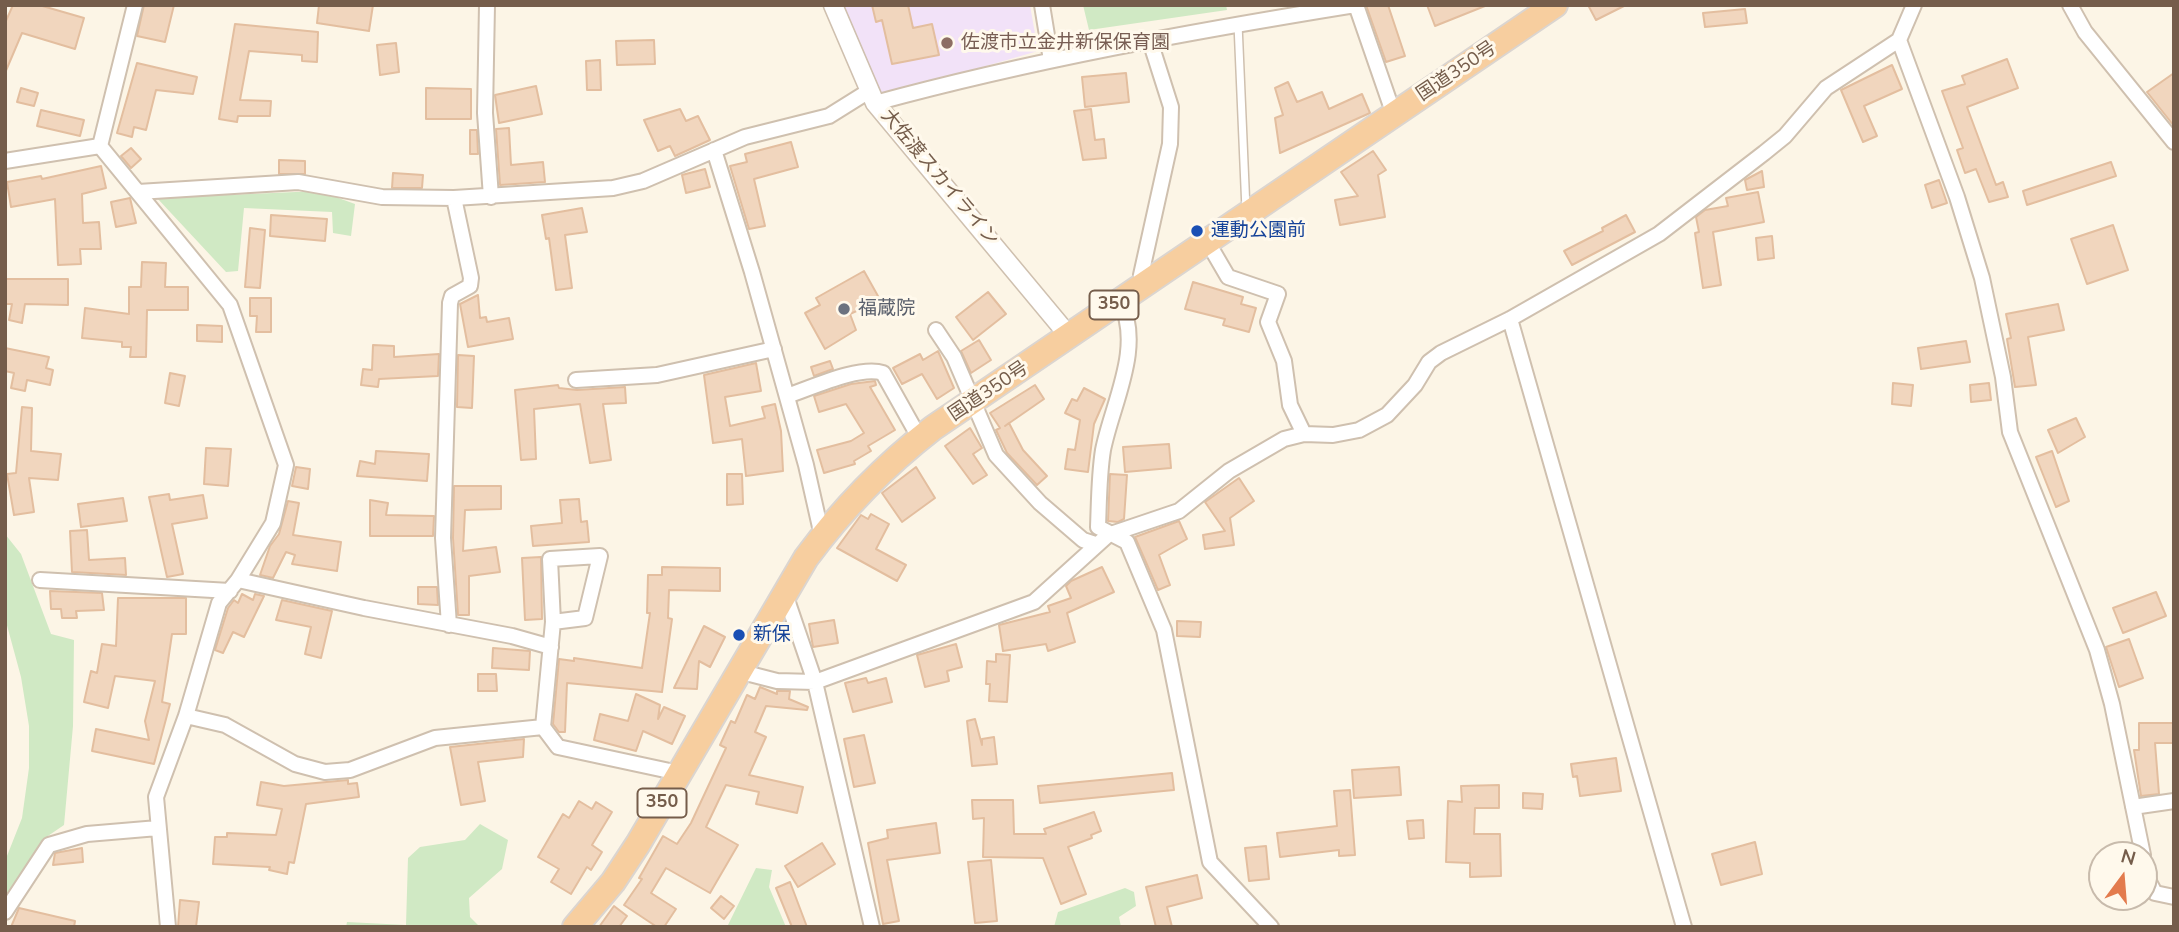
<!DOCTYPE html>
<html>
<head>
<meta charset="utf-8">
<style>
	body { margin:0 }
	#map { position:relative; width:2179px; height:932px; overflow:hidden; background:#fcf5e6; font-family:"Nunito Sans",sans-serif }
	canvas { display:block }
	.frame { position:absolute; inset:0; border:7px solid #755d4b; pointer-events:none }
	.north { position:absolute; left:2088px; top:841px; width:70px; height:70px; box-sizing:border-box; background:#fff9ec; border:2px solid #c8bbac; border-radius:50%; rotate:16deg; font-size:19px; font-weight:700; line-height:28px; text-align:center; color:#755d4b }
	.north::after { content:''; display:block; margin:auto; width:24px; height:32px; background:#e37b4d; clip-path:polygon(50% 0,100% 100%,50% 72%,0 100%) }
</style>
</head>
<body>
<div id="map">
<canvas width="2179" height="932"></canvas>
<div class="frame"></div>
<div class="north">N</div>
</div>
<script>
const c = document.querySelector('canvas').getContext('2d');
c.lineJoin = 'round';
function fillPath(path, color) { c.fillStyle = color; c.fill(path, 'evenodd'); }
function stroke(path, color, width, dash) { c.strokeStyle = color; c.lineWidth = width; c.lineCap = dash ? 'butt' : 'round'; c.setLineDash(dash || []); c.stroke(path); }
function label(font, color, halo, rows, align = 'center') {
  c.font = font + ' "Nunito Sans","Noto Sans JP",sans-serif'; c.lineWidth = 6; c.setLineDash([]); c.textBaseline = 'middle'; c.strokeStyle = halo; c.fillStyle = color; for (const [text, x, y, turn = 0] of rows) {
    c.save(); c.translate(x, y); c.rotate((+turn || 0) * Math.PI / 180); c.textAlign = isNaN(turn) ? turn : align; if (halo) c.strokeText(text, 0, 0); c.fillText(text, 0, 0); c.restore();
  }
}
const education = new Path2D(`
	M844 5H1030L1038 51 882 96 868 71Z`);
const green = new Path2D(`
	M1083 5H1226L1227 10 1089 30Z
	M319 191 355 204 351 236 333 233 332 212 244 208 238 271 226 272 157 198Z
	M5 534 21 554 51 634 74 640 73 726 64 825 42 840 5 898V861L22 818 29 768V726L21 677 5 618Z
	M480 824 508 840 502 869 469 898 470 917 480 927H346L347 922 406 925 408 858 420 847 465 840Z
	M756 868 772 870 769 887 786 927H727Z
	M1125 888 1134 892 1136 906 1119 917 1121 927H1054L1058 912Z`);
const building = new Path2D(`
	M13 5H39L84 18 75 49 22 33 5 73V23Z
	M144 5H174L165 42 137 36Z
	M319 5H373L369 31 317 23Z
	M872 5H908L913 28 932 24 939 55 892 64 882 20 876 22Z
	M1366 5H1388L1405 56 1386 62Z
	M1427 5H1485V6L1435 26Z
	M1588 5H1626L1596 20Z
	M1745 9 1747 23 1705 27 1703 13Z
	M235 24 318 32 317 62 302 61V55L249 51 240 100 271 101 270 116H238L237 122 219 119Z
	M654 40 655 64 617 65 616 41Z
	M396 43 399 72 380 75 377 45Z
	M2007 59 2018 88 1967 107 1996 185 2003 182 2008 197 1989 202 1976 169 1965 173 1957 150 1963 148 1942 91 1965 84 1962 76Z
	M600 60 601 90H587L586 61Z
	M137 63 197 77 193 94 156 90 146 130 134 127 132 137 117 133Z
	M1892 65 1902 89 1864 106 1877 136 1863 142 1841 90Z
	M1126 73 1129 102 1085 107 1082 77Z
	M2174 73V126L2147 92Z
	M1288 82 1297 102 1322 92 1329 109 1362 94 1370 113 1280 153 1275 118 1283 115 1275 88Z
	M536 86 542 114 499 123 495 95Z
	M21 88 38 93 34 106 17 102Z
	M426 88 471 89V119H426Z
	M680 109 686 121 698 116 710 140 675 156 670 146 658 151 644 120Z
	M1091 109 1095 140 1104 139 1106 158 1083 160 1074 111Z
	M41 110 84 120 80 136 37 126Z
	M509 128 511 165 543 162 545 182 500 185 496 129Z
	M470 130H477L478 154H470Z
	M791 142 798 167 754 179 765 226 749 229 730 166 747 162 745 154Z
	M131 148 141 159 131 168 121 156Z
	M1373 151 1386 170 1378 175 1385 217 1340 225 1335 200 1358 196 1341 172Z
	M279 160 305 161V174H279Z
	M2111 162 2116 176 2027 205 2023 191Z
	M101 166 106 188 82 194 83 223 99 222 101 249H80L81 264 58 265 55 199 11 207 7 182 41 176 42 179Z
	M705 169 710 187 686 193 682 175Z
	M1762 171 1764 187 1747 190 1745 180Z
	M393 173 423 175 422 188H392Z
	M1939 180 1947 203 1932 208 1925 185Z
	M1758 192 1764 222 1713 232 1721 285 1703 288 1695 233 1699 232 1696 217 1705 210 1728 206 1726 198Z
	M130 198 136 223 116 227 111 202Z
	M582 208 587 232 565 235 572 288 556 290 549 238 546 239 542 215Z
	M271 215 327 219 325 241 270 236Z
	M1626 215 1635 232 1572 265 1564 251 1603 231 1602 228Z
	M2113 225 2128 270 2087 284 2071 239Z
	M250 228 265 230 260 288 245 287Z
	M1772 236 1774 258 1758 260 1756 238Z
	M142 262 166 263 165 287H188V310H147L146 357H130L131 347H122V342L82 338 85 308 129 314V287H141Z
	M864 271 883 305 866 314 863 308 850 314 856 330 825 349 805 313 820 305 816 298Z
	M6 279H68V305L25 304 22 323 9 320 12 304H6Z
	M1193 282 1243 297 1241 304 1256 308 1249 332 1223 325 1225 319 1185 309Z
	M988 292 1006 314 973 340 956 317Z
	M478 295 480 318 486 317 487 322 509 318 513 339 468 347 460 304Z
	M250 298H271V332H256L257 316H250Z
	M2058 304 2064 330 2028 337 2036 385 2015 387 2007 339 2011 338 2006 314Z
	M197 325 222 326V342L197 341Z
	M979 340 991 360 971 373 961 351Z
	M1966 341 1970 362 1921 369 1918 348Z
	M373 345 394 346V357L439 354 438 376 379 379 378 387 361 385 363 369 372 370Z
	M5 348 49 357 46 368 53 370 50 385 27 380 25 391 11 388 14 373 5 371Z
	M938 351 954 388 937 399 922 374 902 384 893 368 920 354 923 360Z
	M458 355 474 356 472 408 457 407Z
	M830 361 833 369 814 376 811 367Z
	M756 363 761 391 725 397 730 426 765 418 762 407 775 404 781 431 783 471 746 476 742 439 713 443 704 375Z
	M170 373 185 376 179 406 165 403Z
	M875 381 876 385 870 387 895 430 868 446 871 451 854 461 855 464 824 473 817 450 851 441 864 433 846 404 819 412 814 396 851 384Z
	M1893 383 1913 385 1911 406 1892 404Z
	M1989 383 1991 400 1971 402 1970 385Z
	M558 385 559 388 577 390 625 387 626 403 603 404 611 460 590 463 580 404 534 409 536 459 521 460 515 390Z
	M1035 385 1044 399 1005 426 1009 423 1023 450 1047 476 1037 485 1007 453 996 430 1000 428 990 413Z
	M1084 388 1105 399 1094 424 1088 472 1065 469 1068 449 1075 450 1080 420 1065 413 1072 399 1077 401Z
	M22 407 32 408 31 451 61 454 58 480 29 478 34 512 14 515 7 474 16 473Z
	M2076 418 2085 437 2058 453 2048 430Z
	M970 428 982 448 973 454 987 475 973 484 945 446Z
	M1169 444 1171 468 1125 472 1123 447Z
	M206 448 231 449 228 486 204 484Z
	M376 451 429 454 427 481 357 476 360 461 375 464Z
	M2052 451 2069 501 2056 507 2036 457Z
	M296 467 310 469 308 489 292 486Z
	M916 467 935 498 902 522 882 493Z
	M727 474H742L743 504 727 505Z
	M1110 474 1127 475 1124 519 1118 522 1108 521Z
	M1239 478 1254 501 1230 518 1234 545 1205 549 1203 535 1225 531 1205 502Z
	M454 486H501V509L465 510 463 551 496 547 500 572 469 576V615H458L453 538Z
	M169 494 170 500 203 495 207 518 172 524 183 574 167 577 149 497Z
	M123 498 127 521 81 527 78 504Z
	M579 499 581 522 587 521 589 542 533 546 531 526 562 523 560 500Z
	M370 500 388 503 386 515 434 516 433 536H370Z
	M288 501 299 503 293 535 341 542 337 571 292 564 295 555 286 552 273 578 260 575 270 546 279 534Z
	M871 514 889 524 876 549 906 565 897 581 837 548 861 515 868 519Z
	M1179 521 1187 539 1159 555 1170 585 1158 590 1135 537Z
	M87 530 89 560 125 558 126 575 72 572 70 531Z
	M541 557 542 619 525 620 522 558Z
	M662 567 720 568V591L669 590 668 618 672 619 662 692 567 683 565 732H559L553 724 559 659 574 661V658L642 668 650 613H647L648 575H662Z
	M1102 567 1114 592 1067 613 1075 642 1048 651 1046 644 1003 651 999 625 1050 612 1048 606 1071 598 1066 586 1071 581Z
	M418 587H437L438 605 418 604Z
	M50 591 102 593 104 610 76 611 77 618H62L61 609H51Z
	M2156 592 2166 616 2123 633 2113 608Z
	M242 594 253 600 255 594 264 596 244 637 233 632 223 653 215 650 228 608 234 600 238 603Z
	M118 598H186V634H172L162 702 170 704 154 764 92 751 96 729 149 740 145 721 155 681 115 676 108 708 84 702 91 671 97 673 102 644 116 646Z
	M282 600 332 611 321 658 305 654 311 627 276 620Z
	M834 620 838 643 813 647 809 624Z
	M1177 621 1201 622 1200 637 1177 636Z
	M704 626 725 637 710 667 699 661 697 689 674 688Z
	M2129 639 2143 678 2119 687 2106 647Z
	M956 644 962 667 947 671 949 681 925 687 917 655Z
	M493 648 530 651 529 670 492 668Z
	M996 654 1010 655 1007 702 989 701 990 684H986L987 661 996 662Z
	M478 674H496L497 691H478Z
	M866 678 868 683 886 678 892 702 853 712 845 683Z
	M760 687 777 694V691H790L789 699 808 707 807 710 766 706 755 732 766 737 749 775 803 787 797 813 756 804 759 792 726 785 706 827 738 845 710 893 666 868 651 893 676 909 664 927H657L624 905 642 879 639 878 663 836 677 844 691 823 726 748 720 745 731 721 735 723 747 695 755 699Z
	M636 694 660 705 658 719 664 707 685 716 672 744 643 731 636 751 594 740 600 714 628 721Z
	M975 719 982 745V739L994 737 997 764 972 766 967 721Z
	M2139 723H2174V743H2155L2159 794 2141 796 2134 750H2139Z
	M864 735 875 783 854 787 844 739Z
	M524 739 523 757 478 762 485 801 461 805 450 747Z
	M1616 758 1621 791 1580 796 1577 776 1573 777 1571 764Z
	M1399 767 1401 795 1354 798 1352 770Z
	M1172 773 1174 790 1040 803 1038 786Z
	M348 780V784L357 783 359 797 306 804 294 863 289 862 287 874 269 870 270 867 213 864 215 837H227V833L276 835 282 809 257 805 261 782 284 786Z
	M1499 785V808H1475L1474 834H1500L1501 876 1470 877V863L1446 862 1448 801 1462 802 1461 786Z
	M1350 790 1355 855 1339 856V850L1280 857 1277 833 1337 826 1334 791Z
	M1523 793 1543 794 1542 809 1523 808Z
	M972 800H1013L1014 834H1046L1044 829 1094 812 1101 831 1091 835 1092 838 1068 847 1086 894 1061 904 1043 858 983 857 984 818 973 819Z
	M579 801 592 809 596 802 612 812 592 845 602 852 591 870 587 867 571 894 551 882 559 869 538 857 563 814 569 818Z
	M1423 820 1424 838 1409 839 1407 821Z
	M936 823 940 853 887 860 899 921 883 924 868 843 888 838 887 830Z
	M1755 842 1762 874 1721 885 1712 854Z
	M822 843 835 864 798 887 785 866Z
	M1266 846 1269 879 1249 881 1245 848Z
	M82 848 83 862 53 865 55 853Z
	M991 860 997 921 975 923 968 862Z
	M1197 875 1202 898 1167 907 1172 927H1156L1146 887Z
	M790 882 807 927H792L776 888Z
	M721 896 734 906 724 919 711 908Z
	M180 900 199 902 196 927H178Z
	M614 906 627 916 619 927H599Z
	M19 908 75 921 74 927H11Z`);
const service = new Path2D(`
	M1238 24 1246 210`);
const minor = new Path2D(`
	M487 5 485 113 491 197
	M1042 5 1051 60
	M1356 5 1394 115
	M2070 5 2085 32 2174 142
	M1899 40 1957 197 1982 278 2003 377 2010 432 2097 650 2112 704 2143 855
	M875 103C1033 60 1194 31 1355 5
	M100 146 230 305 286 465 273 523 238 580 219 603 186 716 156 797 168 927
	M100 146 135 5
	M714 150 752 272 806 465 822 536
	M5 161 100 146
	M138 192 298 182 382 197 454 198 613 188 643 181 745 137 829 116 869 91
	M1207 241 1228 277 1278 294 1268 322 1284 361 1290 405 1304 434
	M1144 285 1141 275 1170 144 1171 107 1150 41
	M1120 301C1144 347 1112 404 1103 450 1099 475 1099 502 1098 527L1127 542 1164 630 1210 862 1271 927
	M1510 319 1684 927
	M936 330 954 357 996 455 1040 503 1083 540 1095 544
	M576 380 657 375 774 349
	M787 396C811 388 860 365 883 373L920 439
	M40 580 230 591
	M238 580 364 608 512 636 551 647
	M784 591 815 682 872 927
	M449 625 443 538 450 303 452 296 470 286 471 278 454 198
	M738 671 777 681 815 682 1034 602 1108 535 1179 511 1229 471 1284 439 1304 434 1333 435 1359 430 1387 415 1415 385 1429 362 1441 353 1510 319 1659 234 1764 153 1785 136 1826 88 1899 40 1914 5
	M186 716 225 725 295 764 325 772 350 770 435 738 543 727 558 747 679 773
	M543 727 553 622 550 559 600 556 585 618 553 622
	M2133 807 2174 801
	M2144 861 2148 880 2155 893 2174 897
	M5 912 49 845 87 834 158 828`);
const tertiary = new Path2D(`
	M833 5 875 103 1069 336`);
const trunk = new Path2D(`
	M575 927 613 882 638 844 806 558C843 508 884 466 933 428L1555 5`);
const markers = [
	[947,43,7,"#8d6e63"],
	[1197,231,7,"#1a4fb4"],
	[844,309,7,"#6b7280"],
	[739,635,7,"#1a4fb4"]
];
const shields = [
	[1114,305,49],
	[662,803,49]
];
const shieldNames = [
	["350",1114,305],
	["350",662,803]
];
const educationNames = [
	["佐渡市立金井新保保育園",961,43]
];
const streetNames = [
	["国道350号",1457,72,-34],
	["大佐渡スカイライン",939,178,50],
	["国道350号",989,392,-34]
];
const transitNames = [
	["運動公園前",1211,231],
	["新保",753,635]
];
const worshipNames = [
	["福蔵院",858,309]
];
fillPath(education, '#f2e2f8');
fillPath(green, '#d0e9c4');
fillPath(building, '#f1d6be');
stroke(building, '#e3be9f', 2);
stroke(service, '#cfc0af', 10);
stroke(minor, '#cfc0af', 18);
stroke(tertiary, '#cfc0af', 21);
stroke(trunk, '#dbd5d0', 28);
stroke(service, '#fff', 7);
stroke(minor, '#fff', 14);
stroke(tertiary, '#fff', 18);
stroke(trunk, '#f7ce9f', 24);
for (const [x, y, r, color] of markers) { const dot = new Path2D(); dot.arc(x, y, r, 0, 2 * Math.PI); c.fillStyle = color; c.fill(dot); stroke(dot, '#fff9ec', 2.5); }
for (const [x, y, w] of shields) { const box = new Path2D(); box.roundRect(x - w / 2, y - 14.5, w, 29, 5); c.fillStyle = '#fff9ec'; c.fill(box); stroke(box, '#755d4b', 2); }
label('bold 18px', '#755d4b', null, shieldNames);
label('19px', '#785e54', '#fff9ec', educationNames, 'left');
label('19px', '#755d4b', '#fff9ec', streetNames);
label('19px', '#164399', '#fff9ec', transitNames, 'left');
label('19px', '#5b616d', '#fff9ec', worshipNames, 'left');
</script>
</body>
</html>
